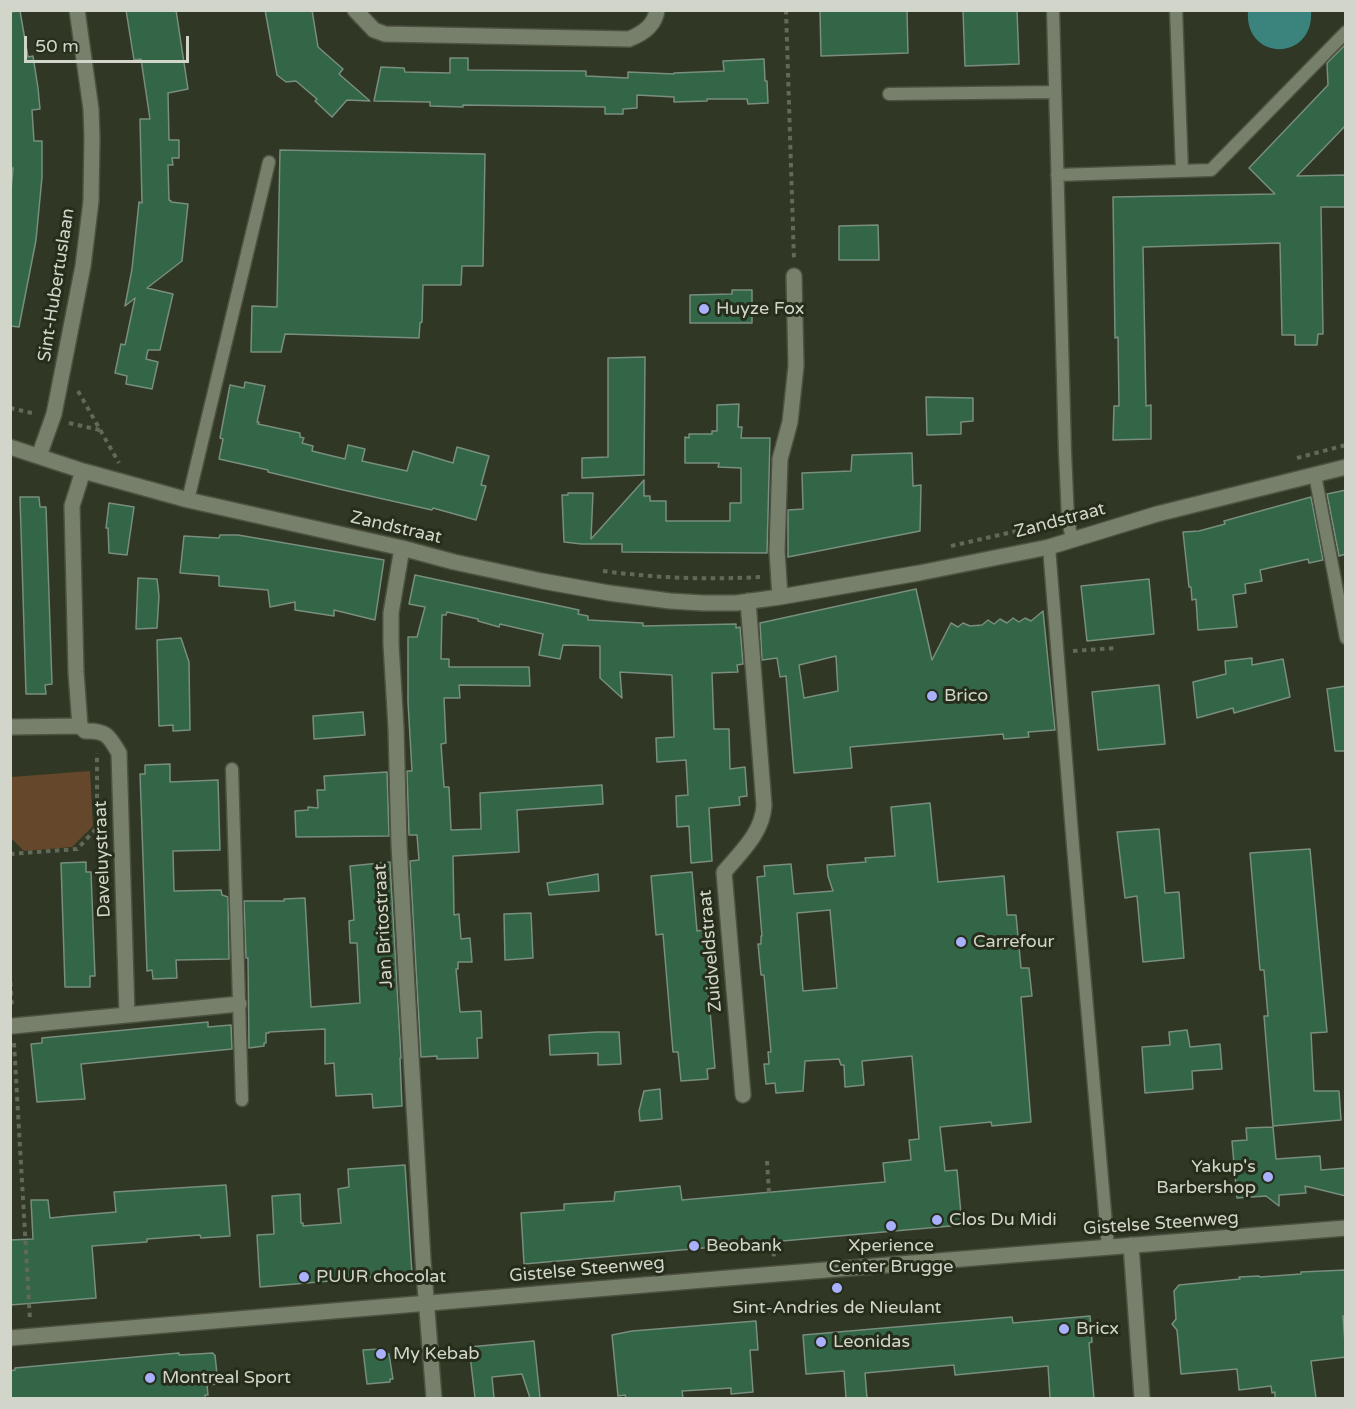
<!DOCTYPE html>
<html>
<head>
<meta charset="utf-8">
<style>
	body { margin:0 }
	#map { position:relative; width:1356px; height:1409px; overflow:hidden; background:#303724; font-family:"Varela Round",sans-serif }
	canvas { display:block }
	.frame { position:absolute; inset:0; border:12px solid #d1d5ca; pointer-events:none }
	.scale { position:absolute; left:24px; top:36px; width:165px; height:27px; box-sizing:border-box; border:3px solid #d1d5ca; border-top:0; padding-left:8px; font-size:18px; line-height:21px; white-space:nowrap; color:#d1d5ca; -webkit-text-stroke:4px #262d1a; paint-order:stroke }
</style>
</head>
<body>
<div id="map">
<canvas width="1356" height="1409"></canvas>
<div class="frame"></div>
<div class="scale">50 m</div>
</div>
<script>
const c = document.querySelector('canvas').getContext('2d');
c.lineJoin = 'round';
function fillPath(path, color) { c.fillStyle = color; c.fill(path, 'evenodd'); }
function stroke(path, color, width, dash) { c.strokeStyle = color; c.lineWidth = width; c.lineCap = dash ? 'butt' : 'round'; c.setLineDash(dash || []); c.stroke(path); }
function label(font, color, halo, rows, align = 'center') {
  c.font = font + ' "Varela Round",sans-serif'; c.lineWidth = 6; c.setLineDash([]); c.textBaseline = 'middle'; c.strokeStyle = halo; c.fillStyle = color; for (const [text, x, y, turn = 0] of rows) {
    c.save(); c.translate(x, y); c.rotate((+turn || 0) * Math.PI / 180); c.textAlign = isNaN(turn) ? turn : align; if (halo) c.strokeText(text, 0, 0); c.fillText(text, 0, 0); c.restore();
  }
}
const green = new Path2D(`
	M90 771 93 826 72 847 24 851 11 838V777Z`);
const water = new Path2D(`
	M1311 10C1315 62 1244 62 1248 11Z`);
const building = new Path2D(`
	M126 10H176L188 89 168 93 169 140H179V158H172L173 165H168L169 200 171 201V202L188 204 182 261 147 288 173 294 160 350H148L146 359 158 362 152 389 126 384 127 376 115 373 121 344 125 345 135 298 125 306 132 269 139 202 142 203 140 119H150L141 59 134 60Z
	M265 10H312L318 47 343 69 339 74 370 101 347 100 332 117 315 101 317 99 296 81 286 82 277 75Z
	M820 10H907L908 53 821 56Z
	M963 10H1017L1019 64 965 66Z
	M20 11 28 57 33 56 38 88 40 109 32 110 34 141H42V177L36 240 19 327 10 326V203L13 168H10V12Z
	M1346 44V125L1297 176 1346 175V207H1321L1323 334H1318L1317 345H1295V335H1282L1280 243 1143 247 1146 406 1151 405V439L1113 440 1114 406H1119L1118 337 1115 338 1113 197 1275 194 1249 168 1328 85 1327 63Z
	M450 58H468V70L586 71V76L628 78V72L674 74V73L724 71 723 61 764 59 765 81H767L768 103 748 104 747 99H707V101L674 102V97L637 95V108L623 109V114H605V107L463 105V107L430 106V102L374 101 381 67 404 68 405 72 450 73Z
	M280 150 485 154 483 266H462L461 285H423L422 322 420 323 419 338 285 334 281 352H251L252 306 277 307Z
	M878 225 879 260H839V226Z
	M732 290H752V323H690V295L732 294Z
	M645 357 644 475 582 478V458L608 457V358Z
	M245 382 265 386 257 422H259L258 424 300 433V437L304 438 302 443 313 446 312 451 345 459 348 445 365 449 362 461 407 471 413 451 453 463 457 447 489 456 481 485 486 486 476 520 433 508 432 510 339 489 268 472V470L219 459 223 439 220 438 230 385 244 388Z
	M926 397 973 398V421L961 422V434L927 435Z
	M739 404 738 427H742L741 438H770L767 553 622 552V544H582L564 542 562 495H568V493H593L591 539 644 480V496H650V501H666V521H730V503H741V468L718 467 719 463H685V437L689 438V434H712V431H717V405Z
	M912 453 913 486 921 485 920 531 788 557V510L803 509 802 473 851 471 852 455Z
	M1346 490V554L1339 556 1327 494Z
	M20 497H39L40 507H46L52 684 45 685 46 694H26Z
	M1311 497 1323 560 1309 563 1308 559 1260 570 1262 581 1245 584 1246 593 1233 595 1237 627 1198 630 1196 599 1192 600 1191 587H1189L1183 532 1199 531 1225 524 1224 521Z
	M109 503 134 507 127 555 109 553 108 528H106Z
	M220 535H238L384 560 375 620 334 610V616L295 610V602L270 607 268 590 219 586V576L180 573 184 536 219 538Z
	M415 575 579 610 578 614 588 616V620L643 623V626L736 624V628L740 627 743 664 737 665 738 672 712 673 714 729H729L730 769 745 767 747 796 739 797 740 805 709 808 712 861 691 863 689 826 677 827 676 796 688 795 686 760 657 762 656 738 674 737 672 675 620 672 622 698 600 678V646L563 645 560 659 539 655 543 634 500 624 499 627 478 621V619L447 612 446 615H442L441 659H449V667H529L530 686 459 685 460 698H444L446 743 441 744 444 787H449L451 830 481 829 480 793 602 785 603 804 517 810 519 852 453 856 454 915 459 914 461 939 470 938 472 962H458V969H456L460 1012 481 1011 482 1038H477L478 1058 437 1059V1056L421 1057 410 861 419 860 417 835H409L407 771H412L408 702V637H417L425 607 409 604Z
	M138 578 157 579 159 596 157 628 136 629Z
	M1149 579 1154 634 1087 641 1081 586Z
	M916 589 932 660 951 623 958 627 963 623 970 626 982 625 988 620 994 624 1000 619 1007 623 1013 618 1019 622 1025 618 1031 621 1043 611 1055 730 1028 732 1029 737 1004 739 1003 734 850 747 852 768 794 773 786 676 780 677 777 658 762 660 760 623ZM836 656 838 691 804 698 799 665Z
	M181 638 189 662 190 730 173 731V725L159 726 157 640Z
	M1252 658V665L1283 659 1290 697 1234 713 1233 708 1197 718 1193 682 1226 674 1225 661Z
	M1159 685 1165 744 1098 750 1092 692Z
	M1346 686V751H1335L1327 689Z
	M363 712 365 735 314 739 313 716Z
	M170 764V782L218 780 220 850 173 851 174 891 221 890 222 895 228 897 229 959 176 960 177 978 153 979 152 970 147 971 140 774H145V765Z
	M387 772 389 836 296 837 295 811 308 810V807L318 808 317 790H325L324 776Z
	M930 803 938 882 1004 876 1007 915H1016L1021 968H1029L1032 996 1021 997 1031 1122 992 1126 991 1122 940 1127 945 1171 957 1170 962 1225 524 1264 521 1213 564 1210V1204L614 1201 615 1192 680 1186 682 1200 885 1182 883 1163 911 1160 909 1140 919 1139 912 1056 862 1061 864 1085 845 1087 844 1065H841L839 1059 805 1061 803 1091 776 1093 775 1083 766 1084 764 1064H769L768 1052H771L764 975H761L758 944H761V936H762L757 877 765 876 764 866 791 864 794 894 833 891 828 876 827 865 866 862 865 858 895 856 891 807ZM830 910 837 988 803 991 797 913Z
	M1159 829 1165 893 1179 892 1184 958 1143 962 1137 896 1125 898 1117 832Z
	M1310 849 1327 1032 1311 1033 1314 1091H1339L1341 1120 1273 1126 1264 1016H1268L1264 970H1260L1250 853Z
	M86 862V872H91L95 976H90V987H65L61 863Z
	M390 862 401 1058H400L402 1106 373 1108 372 1094 336 1096 334 1063 325 1064V1029L269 1032V1033H266V1043H264V1046L249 1048 248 958H246L244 901H284V899L305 898 311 1007 360 1003 357 943H350L349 921 354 920 350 866Z
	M692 872 697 931 703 930 715 1068 707 1069 708 1079 681 1081 678 1052H673L663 934 656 935 651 876Z
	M598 874 599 891 549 895 547 883Z
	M531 913 533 958 505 960 504 914Z
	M208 1022V1027L231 1025 232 1049 81 1064 85 1099 37 1102 31 1044 42 1043V1038Z
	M1187 1030 1190 1047 1220 1044 1222 1069 1192 1071 1193 1089 1145 1093 1142 1047 1170 1045 1169 1032Z
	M597 1032H619L621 1064 598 1065V1053L550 1055 549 1035Z
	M660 1089 662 1119 640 1121 639 1111 644 1091Z
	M1273 1127 1276 1159 1320 1156 1321 1170 1346 1168V1196L1305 1186 1306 1193 1279 1195V1206L1266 1196 1237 1198 1232 1141 1247 1140 1246 1128Z
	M405 1165 412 1274 260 1287 257 1235 274 1234 272 1196 300 1194 301 1223H303V1226L341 1223 338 1189 349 1187 348 1169Z
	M226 1185 230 1236 201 1238 200 1235 147 1239V1242L92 1246 96 1298 10 1305V1240L33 1239 31 1200H48L50 1218 69 1216 116 1212 114 1192Z
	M1346 1270V1316H1343L1346 1357 1311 1361 1316 1398H1275V1392L1272 1393 1271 1386 1239 1390 1237 1369 1181 1374 1177 1330 1172 1324 1176 1319 1174 1291 1179 1285 1240 1279 1239 1277 1259 1276 1260 1277 1301 1274V1272Z
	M1090 1316 1092 1342 1089 1343 1094 1398H1050L1048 1366 955 1375 954 1365 865 1373 867 1398H846L844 1371 806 1374 803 1335 1012 1317 1013 1323Z
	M756 1321 758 1350H750L753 1392 731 1394V1388L682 1391 683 1398H626L625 1395 618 1396 612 1335 632 1331Z
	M534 1341 540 1398H530L522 1374 492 1377 494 1398H475L469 1347Z
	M380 1349 381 1352 389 1354 393 1379H390V1382L367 1384 363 1350Z
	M179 1353V1355L213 1353 214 1355H215L218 1384 207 1385 208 1395H205V1398H10V1371L15 1370V1368Z`);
const path = new Path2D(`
	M786 10 794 260
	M78 391 119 463
	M10 408 36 414
	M69 423 100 430
	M1297 458 1346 445
	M951 546 1052 523
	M603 571C657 578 707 580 760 577
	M1073 651 1116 648
	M10 854 77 849 97 828V753
	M10 973 12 1008
	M14 1043 30 1320
	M767 1161 769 1193
	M773 1243 774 1258`);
const lane = new Path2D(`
	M1053 10 1065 452 1068 519 1072 540
	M1176 10 1182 171
	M889 94 1055 92
	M1057 175 1211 170 1346 32
	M1315 475 1346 638
	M188 500 269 162
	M1049 547 1073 846 1108 1247
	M232 769 242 1100`);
const street = new Path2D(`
	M355 10 374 30 385 34 629 39C642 34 655 26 657 10
	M10 447 83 471 188 500 402 548 454 562 542 581 609 593 670 601 703 603H736L780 597 919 573 1049 547 1157 514 1346 467
	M39 456 54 414 83 266 91 201 92 137 91 109 77 10
	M402 548 391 613V644L396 728 399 844 406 970 423 1260 434 1398
	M780 597 777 551 780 459 790 422 796 366 794 276
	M10 727 80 726 76 672 72 506 83 471
	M127 1015 239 1004
	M13 1026 127 1015 119 753C109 736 106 730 85 731L80 726
	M743 1095 724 872C741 852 763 832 764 805L748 601
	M1131 1245 1142 1398`);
const secondary = new Path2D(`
	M10 1338 776 1274 1346 1228`);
const markers = [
	[704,309,6,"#a9b0fc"],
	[932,696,6,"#a9b0fc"],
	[961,942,6,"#a9b0fc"],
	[1268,1177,6,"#a9b0fc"],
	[937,1220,6,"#a9b0fc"],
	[891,1226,6,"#a9b0fc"],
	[694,1246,6,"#a9b0fc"],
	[304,1277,6,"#a9b0fc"],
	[837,1288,6,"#a9b0fc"],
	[1064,1329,6,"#a9b0fc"],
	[821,1342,6,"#a9b0fc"],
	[381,1354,6,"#a9b0fc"],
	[150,1378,6,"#a9b0fc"]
];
const streetNames = [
	["Sint-Hubertuslaan",57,285,-81],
	["Zandstraat",1060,521,-15],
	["Zandstraat",396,528,13],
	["Daveluystraat",103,859,-92],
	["Jan Britostraat",384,926,-93],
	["Zuidveldstraat",711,951,-95],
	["Gistelse Steenweg",1161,1224,-4],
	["Gistelse Steenweg",587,1270,-5]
];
const poiNames = [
	["Huyze Fox",716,309],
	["Brico",944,696],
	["Carrefour",973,942],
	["Yakup's",1256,1167,"right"],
	["Barbershop",1256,1188,"right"],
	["Clos Du Midi",949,1220],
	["Beobank",706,1246],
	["Xperience",891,1246,"center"],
	["Center Brugge",891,1267,"center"],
	["PUUR chocolat",316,1277],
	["Sint-Andries de Nieulant",837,1308,"center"],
	["Bricx",1076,1329],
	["Leonidas",833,1342],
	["My Kebab",393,1354],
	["Montreal Sport",162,1378]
];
fillPath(green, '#65472b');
fillPath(water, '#3a847d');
fillPath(building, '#336547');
stroke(building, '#788e7f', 1.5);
stroke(lane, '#4c5141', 15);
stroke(street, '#4c5141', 18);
stroke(secondary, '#4c5141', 18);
stroke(path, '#636959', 4, [4.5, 4.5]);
stroke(lane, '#77806a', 12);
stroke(street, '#77806a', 15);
stroke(secondary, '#77806a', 15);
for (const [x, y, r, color] of markers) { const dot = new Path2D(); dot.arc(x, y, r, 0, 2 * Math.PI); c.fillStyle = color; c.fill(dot); stroke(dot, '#262d1a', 2); }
label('18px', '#d1d5ca', '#262d1a', streetNames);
label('18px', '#d1d5ca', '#262d1a', poiNames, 'left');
</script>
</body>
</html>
